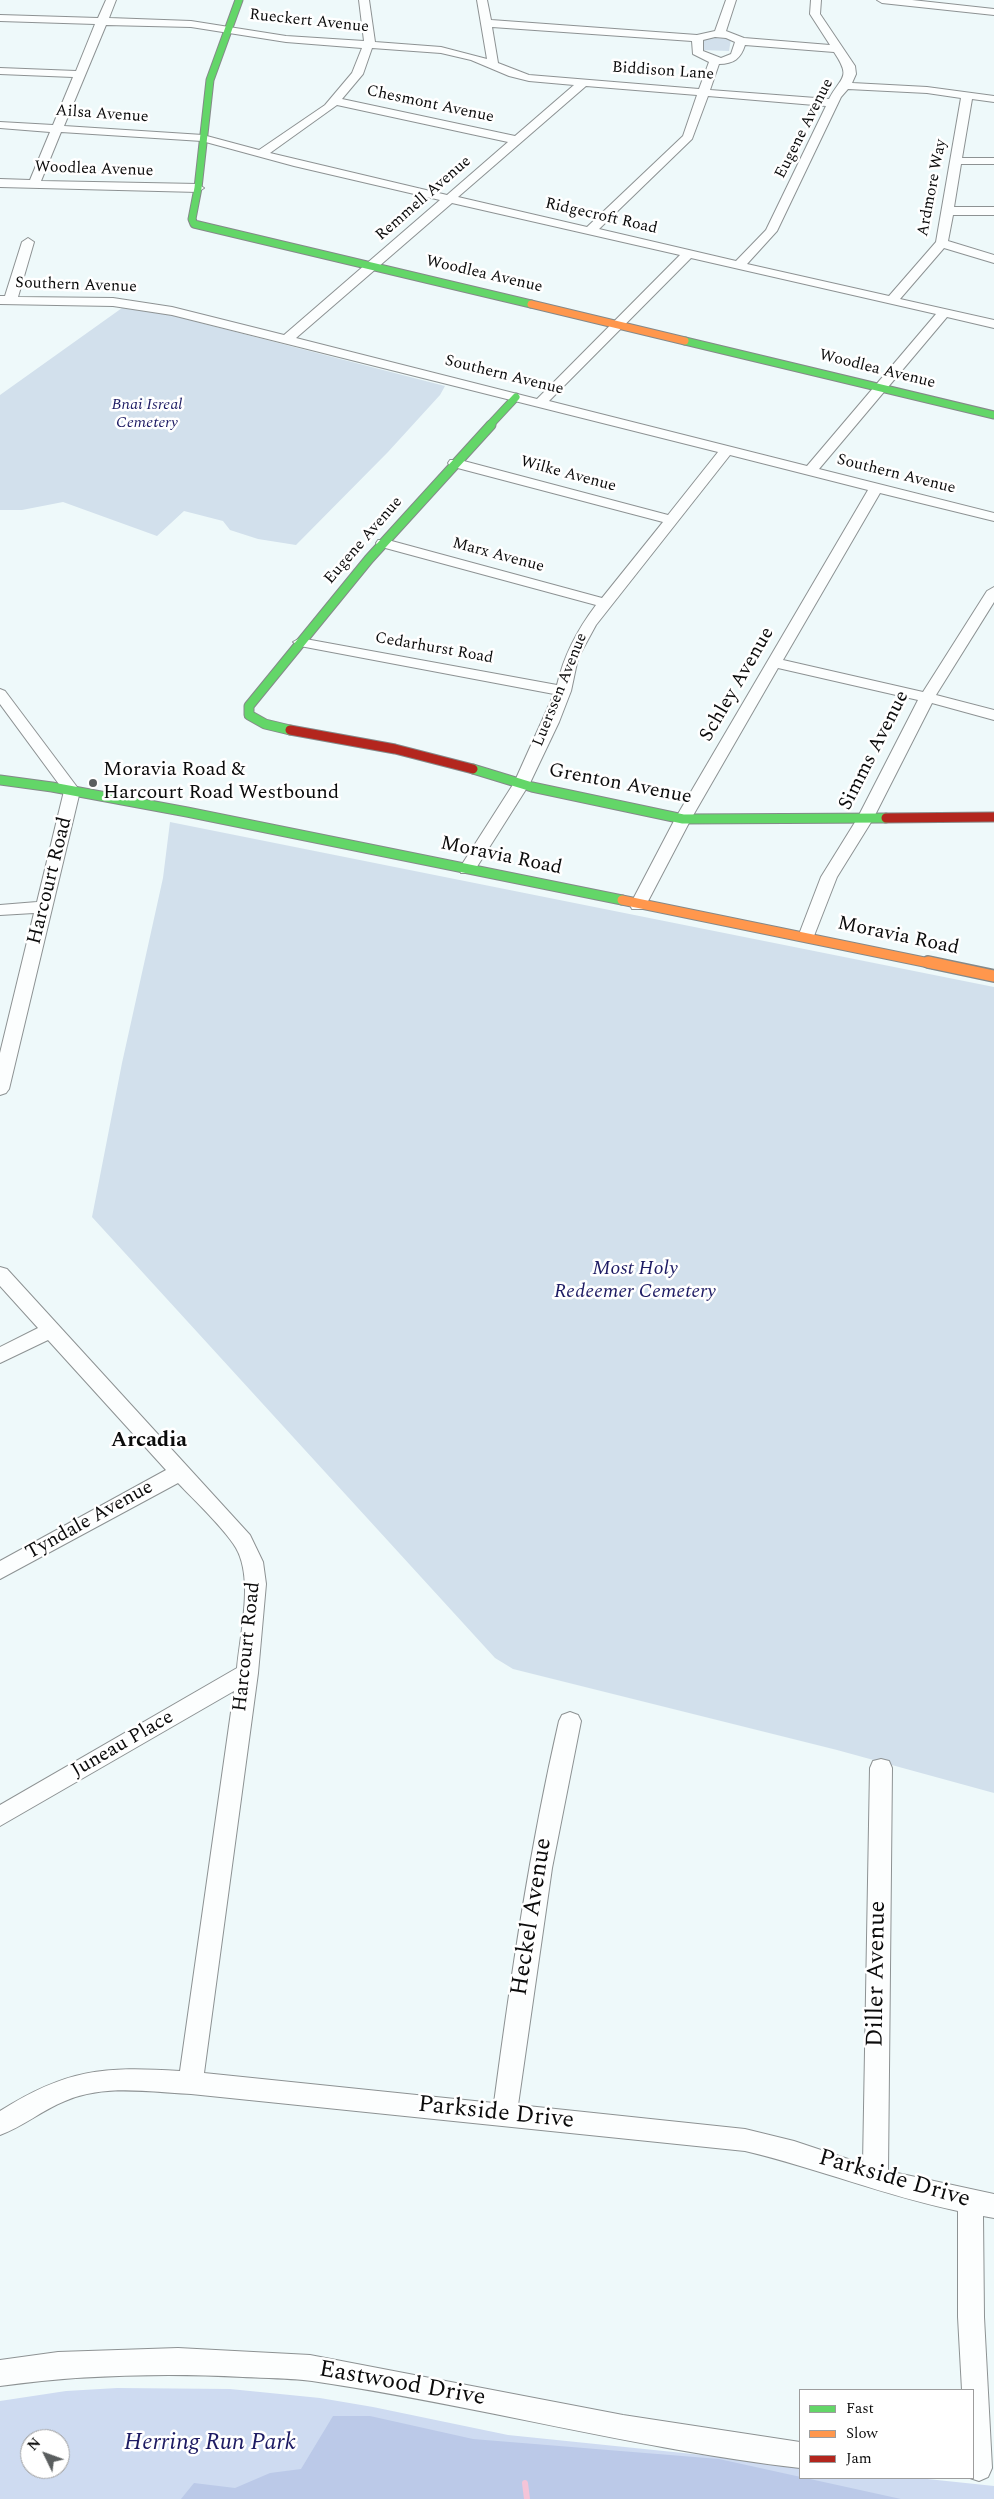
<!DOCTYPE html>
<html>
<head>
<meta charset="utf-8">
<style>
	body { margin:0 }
	#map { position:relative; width:994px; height:2499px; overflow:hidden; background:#eef9fa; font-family:Spectral,serif }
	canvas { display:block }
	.legend { position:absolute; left:799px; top:2389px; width:175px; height:90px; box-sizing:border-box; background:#fff; border:1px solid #9d9d9d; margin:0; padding:6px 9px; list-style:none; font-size:15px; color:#0b0b0b }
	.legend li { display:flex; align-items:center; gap:10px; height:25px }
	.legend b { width:25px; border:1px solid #9d9d9d }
	.north { position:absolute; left:20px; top:2429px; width:50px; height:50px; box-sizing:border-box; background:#fff; border:1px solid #9d9d9d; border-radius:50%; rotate:312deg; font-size:14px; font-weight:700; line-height:20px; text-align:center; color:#0b0b0b }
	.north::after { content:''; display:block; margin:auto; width:18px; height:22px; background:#5a5e5f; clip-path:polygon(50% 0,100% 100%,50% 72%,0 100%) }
</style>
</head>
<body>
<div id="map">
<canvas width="994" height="2499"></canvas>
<ul class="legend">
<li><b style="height:6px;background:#63d668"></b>Fast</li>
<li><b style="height:6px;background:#ff974d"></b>Slow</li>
<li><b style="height:6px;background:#b3261e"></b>Jam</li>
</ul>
<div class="north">N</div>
</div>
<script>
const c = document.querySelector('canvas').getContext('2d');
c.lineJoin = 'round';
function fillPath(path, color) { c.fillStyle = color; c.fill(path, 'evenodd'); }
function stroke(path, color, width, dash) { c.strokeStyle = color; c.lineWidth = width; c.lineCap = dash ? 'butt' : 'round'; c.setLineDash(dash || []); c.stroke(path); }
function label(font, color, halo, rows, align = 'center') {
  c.font = font + ' Spectral,serif'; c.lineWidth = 5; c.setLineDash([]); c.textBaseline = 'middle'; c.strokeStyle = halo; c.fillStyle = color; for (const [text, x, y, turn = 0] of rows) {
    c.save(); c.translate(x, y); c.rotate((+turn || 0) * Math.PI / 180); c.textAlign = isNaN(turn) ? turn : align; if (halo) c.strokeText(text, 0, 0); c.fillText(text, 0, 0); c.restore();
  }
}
const green = new Path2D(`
	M117 2388 230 2389 320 2398 373 2407 508 2435 800 2465V2478H918L994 2486V2499H0V2401L66 2391ZM30 2439H60V2469H30Z`);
const forest = new Path2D(`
	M333 2416H370L473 2439 719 2459 901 2499H181L194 2483 235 2488 270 2473 301 2469Z`);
const cemetery = new Path2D(`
	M704 37 731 39 729 51 701 50Z
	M122 308 170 315 445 386 440 395 388 452 296 545 258 539 230 530 223 521 184 511 157 536 63 502 22 510H0V395Z
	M170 822 994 987V1793L837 1750 513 1669 495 1658 92 1217 122 1063 163 878Z`);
const stream = new Path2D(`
	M525 2483 527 2499`);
const street = new Path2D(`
	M106 0H116L109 18 191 21 286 36 364 41 359 0H369L375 42 441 47 487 59 477 0H487L491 20 697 35 715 31 726 0H736L726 31 744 38 830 45 810 14 811 0H821L820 14 855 66 856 74 852 83 927 87 994 96V102L972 99 962 158H994V164H961L954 207H994V215H953L948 241 994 255V263L944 248 900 299 994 320V328L947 317 819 469 994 513V521L880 493 783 660 923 692 987 591 994 587V602L936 695 994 710V720L932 703 873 819 837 877 812 941H800L798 937 821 877 857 819 918 700 778 668 691 819 646 905 644 909H632L630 905 675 819 868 490 730 455 596 625 578 658 571 691 559 722 530 783 473 873H461L459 869 514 783 554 694 300 646 293 642 300 638 557 685C564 655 577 630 596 605L378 546 376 543 378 540H388L602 598 663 522 450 466 448 463 450 460H460L668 515 718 452 172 315 113 306 0 304V296H5L22 242 28 238 34 242 18 297 113 298 172 307 284 335 440 200 294 166 202 141 61 132 41 181 198 184 204 188 198 192 0 187V179L30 180 50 132 0 128V122L53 125 73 77 0 74V68L76 71 95 24 0 21V15L98 18ZM106 25 191 27 286 42 362 48 352 73 325 105 259 150 203 135 64 126ZM492 27 692 41 693 54 709 62 699 89 529 75 498 63ZM715 37 726 38 735 42 731 54 721 58 703 51V40ZM745 45 834 52C852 79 841 76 829 99L710 90 719 64C734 64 741 58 745 45ZM372 48 441 53 471 60 509 76 529 81 574 85 515 136 342 99 363 74ZM586 86 697 95 683 136 587 227 458 197ZM848 89 927 93 961 98 936 242 889 296 747 264 777 231 841 97ZM708 96 826 106 766 230 736 261 599 229 692 139ZM337 105 508 142 447 195 270 153ZM452 203 680 255 537 399 296 338ZM691 258 936 314 807 466 549 401Z
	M877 0H912L994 9V15L882 3Z
	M0 689 5 691 80 791 9 1089 6 1093 0 1095V1053L34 913 0 915V905L37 902 64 791 0 704Z
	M0 1267 7 1269 250 1535 263 1562 266 1584 258 1673 204 2073 494 2103C511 1975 530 1847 559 1721L562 1715 570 1712 578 1715 581 1721 552 1868 518 2105 745 2129 794 2141 863 2164 870 1768 873 1761 881 1759 889 1761 892 1768 888 2171 994 2194V2218L983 2216 984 2317 992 2468 988 2477 979 2481 970 2478H973V2390H962L958 2317V2211C885 2196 817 2168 745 2151L191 2094C149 2092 105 2084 65 2101 42 2110 23 2127 0 2135V2111C66 2069 104 2066 180 2071L234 1691 0 1826V1805L237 1668C240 1634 254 1579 236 1548 225 1529 194 1500 178 1483L0 1579V1561L166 1470 48 1340 0 1363V1347L38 1328 0 1286Z
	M178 2348 310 2355 623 2415 800 2442V2468C636 2449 476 2405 312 2381 290 2378 266 2378 243 2377 162 2373 81 2375 0 2386V2360L58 2352Z`);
const fastFar1 = new Path2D(`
	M239 0 210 80 198 188 192 219 194 224 531 304
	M685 341 994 415
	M489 426 516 397`);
const fast = new Path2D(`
	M290 730 265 724 249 715V706L369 559 491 425
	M473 769 532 787 683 819 886 818
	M0 780 52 787 187 812 622 900`);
const slowFar2 = new Path2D(`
	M531 304 685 341`);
const slowFar1 = new Path2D(`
	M622 900 934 964`);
const slow = new Path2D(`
	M928 962 994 976`);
const jam = new Path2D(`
	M290 730 395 749 473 769
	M886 818 994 817`);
const markers = [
	[93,783,5,"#5a5e5f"]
];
const farStreetnames = [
	["Rueckert Avenue",309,22,6],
	["Biddison Lane",663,72,4],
	["Chesmont Avenue",430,105,12],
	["Ailsa Avenue",102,115,4],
	["Eugene Avenue",805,129,-63],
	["Woodlea Avenue",94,170,2],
	["Ardmore Way",933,188,-79],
	["Remmell Avenue",424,199,-41],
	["Ridgecroft Road",601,217,13],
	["Woodlea Avenue",484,275,13],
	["Southern Avenue",76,286,2],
	["Woodlea Avenue",877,370,14],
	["Southern Avenue",504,376,14],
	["Wilke Avenue",568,475,15],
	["Southern Avenue",896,475,14],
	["Eugene Avenue",364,541,-49],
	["Marx Avenue",498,556,15],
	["Cedarhurst Road",434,649,10],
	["Luerssen Avenue",561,690,-68]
];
const farParknames = [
	["Bnai Isreal",147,406],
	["Cemetery",147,424]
];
const streetNames = [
	["Schley Avenue",738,685,-60],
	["Simms Avenue",875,751,-63],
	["Grenton Avenue",620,785,11],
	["Moravia Road",501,857,12],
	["Harcourt Road",51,881,-76],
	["Moravia Road",898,937,12],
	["Tyndale Avenue",90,1521,-29],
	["Harcourt Road",248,1647,-84],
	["Juneau Place",123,1745,-30]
];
const poiNames = [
	["Moravia Road &",103,771],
	["Harcourt Road Westbound",103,794]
];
const parkNames = [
	["Most Holy",635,1270],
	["Redeemer Cemetery",635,1293]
];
const neighbourhoodNames = [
	["Arcadia",149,1442]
];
const nearStreetnames = [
	["Heckel Avenue",533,1917,-81],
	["Diller Avenue",878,1974,-89],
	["Parkside Drive",496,2114,6],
	["Parkside Drive",894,2180,16],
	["Eastwood Drive",402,2385,10]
];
const nearParknames = [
	["Herring Run Park",210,2444]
];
fillPath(green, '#cedbf1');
fillPath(forest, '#bbc9e8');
fillPath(cemetery, '#d2e0ec');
stroke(stream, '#f4c4d8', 6);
stroke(street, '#8d9293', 2);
stroke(fastFar1, '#848989', 9);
stroke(fast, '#848989', 11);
stroke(slowFar2, '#848989', 9);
stroke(slowFar1, '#848989', 11);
stroke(slow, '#848989', 14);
stroke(jam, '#848989', 11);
fillPath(street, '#fcfefe');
stroke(fastFar1, '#63d668', 7);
stroke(fast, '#63d668', 9);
stroke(slowFar2, '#ff974d', 7);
stroke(slowFar1, '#ff974d', 9);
stroke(slow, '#ff974d', 11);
stroke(jam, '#b3261e', 9);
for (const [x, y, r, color] of markers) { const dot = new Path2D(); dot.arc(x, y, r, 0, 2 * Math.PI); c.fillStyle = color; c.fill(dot); stroke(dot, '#fff', 2); }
label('16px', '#0b0b0b', '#fff', farStreetnames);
label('italic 16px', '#1d1b63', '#fff', farParknames);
label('20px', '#0b0b0b', '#fff', streetNames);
label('20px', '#0b0b0b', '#fff', poiNames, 'left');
label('italic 20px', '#1d1b63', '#fff', parkNames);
label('bold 21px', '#0b0b0b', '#fff', neighbourhoodNames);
label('24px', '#0b0b0b', '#fff', nearStreetnames);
label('italic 24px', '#1d1b63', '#fff', nearParknames);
</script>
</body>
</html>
